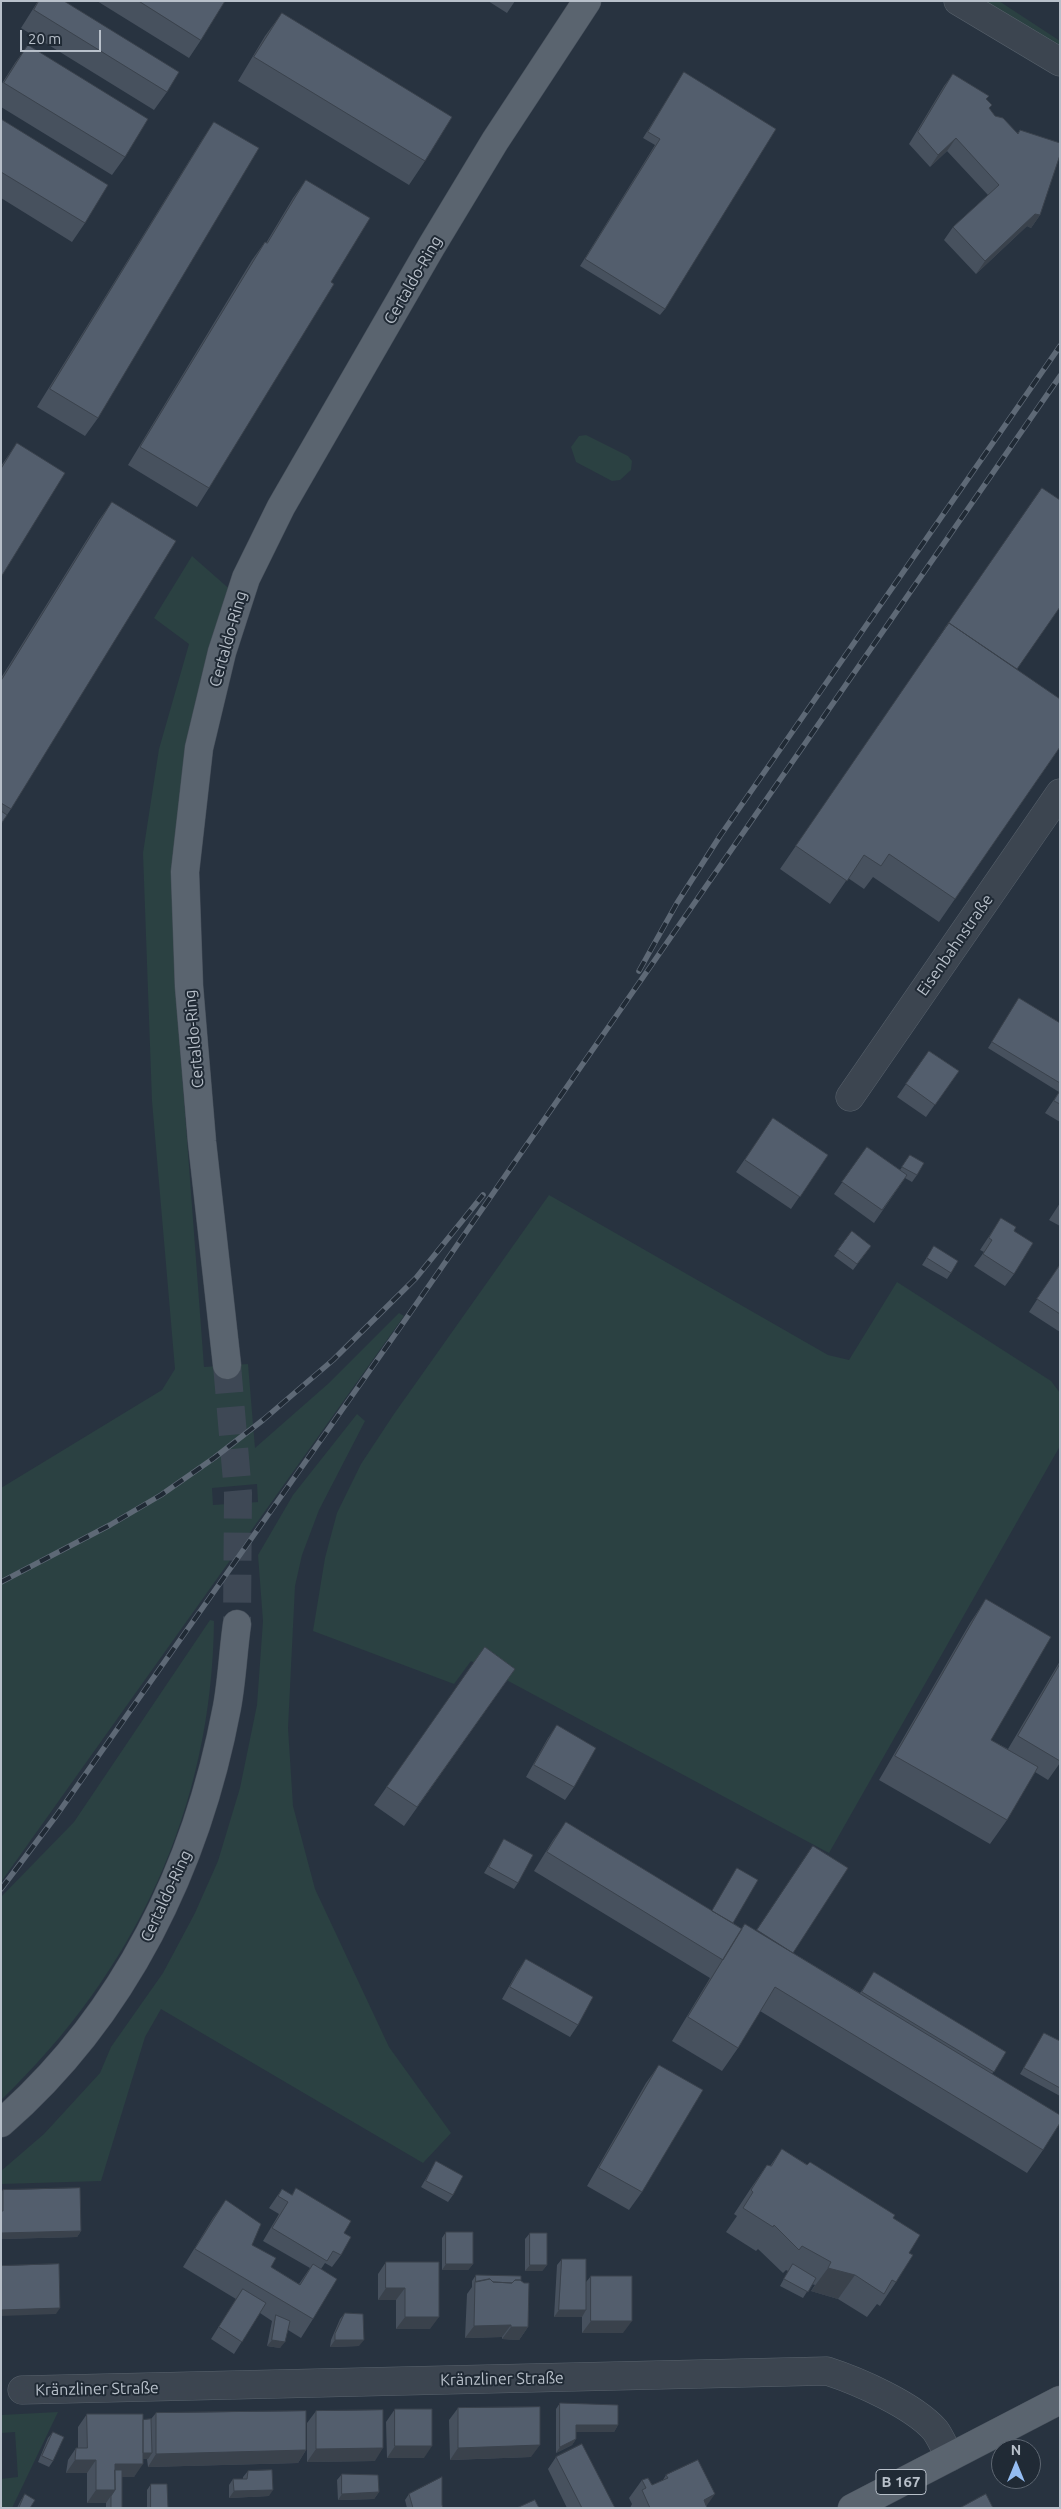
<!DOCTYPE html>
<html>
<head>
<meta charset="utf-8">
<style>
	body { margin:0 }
	#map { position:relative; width:1061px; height:2509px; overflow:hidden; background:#283340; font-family:Ubuntu,sans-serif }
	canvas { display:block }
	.frame { position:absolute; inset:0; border:2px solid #b8c0ca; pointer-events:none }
	.north { position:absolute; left:991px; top:2439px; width:50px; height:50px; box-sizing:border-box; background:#202a35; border:1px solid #5d6671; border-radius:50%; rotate:0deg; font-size:14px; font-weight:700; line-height:20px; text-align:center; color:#b8c0ca }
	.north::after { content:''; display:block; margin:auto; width:18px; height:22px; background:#95bdf2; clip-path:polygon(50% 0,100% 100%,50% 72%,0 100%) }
	.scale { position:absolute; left:20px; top:30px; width:81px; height:22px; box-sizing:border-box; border:2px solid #b8c0ca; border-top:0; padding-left:6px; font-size:15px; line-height:18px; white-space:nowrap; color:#b8c0ca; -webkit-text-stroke:4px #202a35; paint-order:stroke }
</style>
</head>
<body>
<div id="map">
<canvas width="1061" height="2509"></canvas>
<div class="frame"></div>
<div class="north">N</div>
<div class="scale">20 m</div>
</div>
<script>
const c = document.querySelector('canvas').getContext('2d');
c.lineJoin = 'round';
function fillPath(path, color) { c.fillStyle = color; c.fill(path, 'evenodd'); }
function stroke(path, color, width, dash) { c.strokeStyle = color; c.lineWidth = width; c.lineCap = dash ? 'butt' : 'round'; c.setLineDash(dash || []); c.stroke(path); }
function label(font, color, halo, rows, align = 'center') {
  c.font = font + ' Ubuntu,sans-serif'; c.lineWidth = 4; c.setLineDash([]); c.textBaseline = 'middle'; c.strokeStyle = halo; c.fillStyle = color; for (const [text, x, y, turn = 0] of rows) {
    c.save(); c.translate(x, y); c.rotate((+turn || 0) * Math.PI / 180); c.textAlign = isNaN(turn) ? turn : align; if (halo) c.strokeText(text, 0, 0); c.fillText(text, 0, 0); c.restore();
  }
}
const green = new Path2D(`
	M981 1H999L1060 41V52Z
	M586 435 628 456 632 461 631 470 620 480 612 481 576 462 571 447 579 436Z
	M192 556 234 593 176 874 181 1059 204 1367 248 1364 255 1448 329 1383 399 1313 404 1316 1 1882V1488L162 1390 175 1369 152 1101 143 853 159 749 189 644 154 618ZM257 1484 258 1502 213 1505 212 1488Z
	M549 1195 828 1355 849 1360 897 1282 1051 1381 1060 1393V1446L829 1853 471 1661 454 1684 313 1631 325 1558 337 1513 361 1464 394 1414Z
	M357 1414 365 1421 319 1510 302 1555 295 1586 288 1728 293 1806 315 1889 389 2047 451 2133 423 2163 161 2009 145 2037 101 2181 1 2184V2171L44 2134 100 2073 111 2047 163 1973 195 1913 218 1861 240 1788 257 1705 263 1621 258 1555 293 1495Z
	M210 1620 214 1621C212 1808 135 1972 1 2100V1897L74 1822Z
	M58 2412 12 2508H1V2479L18 2477 15 2432 1 2433V2415Z`);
const majorTunnel = new Path2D(`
	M227 1365 238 1493 237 1624`);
const minor = new Path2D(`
	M958 1 1060 62
	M850 1097 1060 793
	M22 2390 827 2371C858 2381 913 2405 935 2430 941 2438 945 2449 950 2457`);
const major = new Path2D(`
	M227 1365 202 1142 189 986 185 872 199 748 222 652 246 578 281 507 431 247 495 141 587 1
	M1 2123C125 2015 197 1866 227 1707 232 1680 233 1652 237 1624
	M852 2508 1060 2400`);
const rail = new Path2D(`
	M639 971 677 903 720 836 1060 346
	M1 1582 110 1525 161 1495 214 1458 263 1420 333 1360 416 1278 483 1195
	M1 1889 56 1816 401 1326 1060 376`);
const wall = new Path2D(`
	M38 1H64L167 92 154 110 21 28Z
	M97 1H224L201 40 189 58Z
	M488 1H515L507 13Z
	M282 13 425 161 409 185 238 81 265 36Z
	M28 45 125 157 112 175 1 107V85L15 63Z
	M684 72 665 309 660 315 580 266 655 145 643 138Z
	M953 74 987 99 989 109 995 116 1018 133 1020 130 1040 215 1031 228 1027 226 976 274 944 240 953 227 988 195 947 151 930 167 909 144 944 86Z
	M1 119 85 223 72 242 1 198Z
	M214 122 98 418 85 436 37 407 202 140Z
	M306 180 331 282 209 488 197 507 128 465 252 260 265 242 266 243 293 198Z
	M17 443 1 577V466Z
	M112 502 11 809 1 824V678L99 520Z
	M933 646 1017 669 1060 747 939 922 873 877 864 889 848 878 830 904 780 869Z
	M1019 998 1060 1023V1122L1045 1113 1059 1092 988 1048Z
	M929 1051 959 1071 926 1117 897 1097Z
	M773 1118 828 1155 791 1209 736 1172Z
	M867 1147 900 1170 910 1155 917 1175 912 1182 905 1178 874 1223 834 1194Z
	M1060 1203V1226L1049 1220Z
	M1001 1218 1014 1274 1005 1286 974 1266 984 1252 980 1250Z
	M852 1231 871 1246 853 1270 834 1256Z
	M934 1246 951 1273 947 1279 922 1265Z
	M1060 1264V1332L1029 1312Z
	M986 1599 991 1740 1008 1749 1060 1661V1763L1048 1780 1035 1772 1007 1820 990 1844 879 1780 970 1623Z
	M485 1647 515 1669 404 1826 374 1805Z
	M557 1725 574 1787 565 1800 526 1777 548 1738Z
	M566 1822 712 1911 737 1868 733 1923 742 1929 793 1953 860 1993 874 1972 1006 2052 992 2074 1043 2150 1027 2173 760 2011 738 2048 722 2071 672 2041 710 1978 534 1871 553 1840Z
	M504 1839 518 1883 514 1889 484 1873 500 1846Z
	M526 1959 578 2025 570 2037 502 1999 517 1972Z
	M1044 2033 1060 2041V2096L1020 2074Z
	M659 2065 642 2192 629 2210 587 2186 646 2083Z
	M782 2149 893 2218 909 2253 896 2282 880 2306 877 2304 867 2317 838 2299 811 2291 815 2285 812 2284 803 2298 780 2286 788 2271 786 2270 783 2273 758 2249 756 2251 726 2232 737 2216 734 2214 751 2188 767 2165 770 2166Z
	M436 2161 453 2195 448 2202 421 2187 432 2168Z
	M282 2189 344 2233 341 2255 332 2267 325 2263 321 2269 313 2319 301 2338 288 2330 280 2348 267 2346 272 2321 260 2313 234 2354 211 2339 236 2299 183 2267 213 2218 226 2200 252 2245 271 2267 299 2284 310 2268 263 2241 279 2214 269 2208Z
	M3 2190 81 2231 77 2237 1 2239V2192Z
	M446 2232 473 2264 468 2270H442V2238Z
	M530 2233 547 2265 542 2271H525V2239Z
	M562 2259 586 2282 591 2276 623 2333H582V2317H554L557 2265Z
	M386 2262H439L430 2329H396V2300H378V2274Z
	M476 2275 521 2280 528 2327 519 2340 502 2339V2337L465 2338 467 2294 472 2287V2281Z
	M345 2313 359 2346 330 2347 331 2340 340 2319Z
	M560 2403 618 2425 614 2432H576V2439L572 2445 556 2453V2409Z
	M458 2408 531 2457 450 2460 449 2420Z
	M395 2409 424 2458H387L386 2422Z
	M316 2411 375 2461 307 2462V2423Z
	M156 2413 306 2450 298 2463 148 2467 147 2459H143L134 2477H122V2508H106V2503H87V2473H66L68 2460 76 2448H78V2427L87 2414 143 2420 151 2419Z
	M53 2432V2461L49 2467 38 2462 48 2438Z
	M556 2457 615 2508H567L548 2469Z
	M248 2471 269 2496 229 2498V2485L233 2479H243V2477Z
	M342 2474 379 2492 374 2499 338 2500 337 2480Z
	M666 2475 707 2506V2508H630L632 2504 629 2498 642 2480 652 2485 663 2480Z
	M151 2484 168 2508H147V2490Z
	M25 2494 30 2508H17L21 2500Z
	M409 2494 442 2505 443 2508H407L405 2500Z`);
const shadedWall = new Path2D(`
	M956 138 947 151 930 167 938 155Z
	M1035 214 1040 215 1031 228 1027 226 976 274 985 261Z
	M81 2231 77 2237 1 2239V2233Z
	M446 2264H473L468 2270H442Z
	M530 2265H547L542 2271H525Z
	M828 2268 855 2275 838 2299 811 2291Z
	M386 2288H405L396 2300H378Z
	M60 2308 56 2314 1 2316V2310Z
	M559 2310H586L582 2317H554Z
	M405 2317H439L430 2329H396Z
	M591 2321H632L623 2333H582Z
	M511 2325 502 2337 465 2338 474 2326Z
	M511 2327H528L519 2340 502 2339Z
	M272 2340 285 2342 280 2348 267 2346Z
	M335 2340H364L359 2346 330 2347Z
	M576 2425H618L614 2432H572Z
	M576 2439 572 2445 556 2453 560 2447Z
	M540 2445 531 2457 450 2460 458 2448Z
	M395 2446H432L424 2458H387Z
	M383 2448 375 2461 307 2462 316 2449Z
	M306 2450 298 2463 148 2467 156 2454Z
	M139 2453H152L148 2459H134Z
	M75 2460H96L87 2473H66Z
	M115 2464H143L134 2477H111Z
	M96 2490H115L106 2503H87Z
	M273 2490 269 2496 229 2498 234 2491Z
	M379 2492 374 2499 338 2500 342 2494Z
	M715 2494 705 2508 704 2500Z`);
const building = new Path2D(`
	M39 1H64L179 72 167 92 34 10Z
	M139 1H225L201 40Z
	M282 13 452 117 425 161 254 57Z
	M28 45 148 119 125 157 4 83Z
	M684 72 776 129 665 309 585 259 660 139 648 132Z
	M953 74 989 96 986 99 992 105 989 108 995 116 1003 118 1018 134 1020 130 1060 143V155L1040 215 1035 214 985 261 953 227 999 185 956 138 938 155 918 132Z
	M1 119 108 185 85 223 1 172Z
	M214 122 259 148 98 418 50 389Z
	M306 180 370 218 331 282 334 284 209 488 140 447 265 242 267 243Z
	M17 443 65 473 1 577V469Z
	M1042 488 1060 500V607L1017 669 949 623 945 628Z
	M112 502 176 541 11 809 1 803V681Z
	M949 623 1060 699V747L955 899 889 854 881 866 864 855 847 881 796 846Z
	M1 811 7 815 1 824Z
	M1019 998 1060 1023V1083L992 1042Z
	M929 1051 959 1071 935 1105 906 1084Z
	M1060 1091V1104L1054 1101Z
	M773 1118 828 1155 800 1197 745 1160Z
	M867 1147 907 1175 882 1210 842 1182Z
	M910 1155 924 1163 917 1175 902 1167Z
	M1001 1218 1016 1227 1014 1231 1033 1243 1014 1274 983 1254 992 1240 989 1238Z
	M852 1231 871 1246 857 1264 838 1250Z
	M934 1246 958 1261 951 1273 927 1258Z
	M1060 1265V1314L1037 1299Z
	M986 1599 1051 1637 991 1740 1038 1767 1007 1820 895 1756Z
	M485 1647 515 1669 417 1807 387 1787Z
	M1060 1664V1761L1018 1736Z
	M557 1725 596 1748 574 1787 534 1765Z
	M566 1822 742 1929 723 1960 547 1852Z
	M504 1839 533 1855 518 1883 489 1867Z
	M813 1846 848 1868 793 1953 757 1930Z
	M737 1868 758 1880 733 1923 712 1911Z
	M745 1924 1060 2115V2123L1043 2150 775 1987 738 2048 688 2017Z
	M526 1959 593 1997 578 2025 510 1987Z
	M874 1972 1006 2052 994 2072 862 1992Z
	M1044 2033 1060 2041V2088L1024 2068Z
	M659 2065 703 2090 642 2192 599 2168Z
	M782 2149 807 2165 810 2162 895 2215 893 2218 920 2235 909 2253 913 2255 896 2282 892 2280 884 2294 855 2275 828 2268 831 2262 802 2246 799 2250 774 2225 773 2227 743 2208 753 2192 751 2190 767 2165 771 2166Z
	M436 2161 463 2176 453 2195 426 2181Z
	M80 2188 81 2231 1 2233V2211H3V2190Z
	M296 2188 351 2221 344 2233 351 2237 341 2255 333 2251 327 2261 272 2228 288 2202 278 2196 282 2189 292 2195Z
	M226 2200 261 2224 252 2245 276 2258 271 2267 300 2285 313 2264 337 2279 313 2319 195 2249Z
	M446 2232H473V2264H446Z
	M530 2233H547V2265H530Z
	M562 2259H586V2310H559Z
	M386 2262H439V2317H405V2288H386Z
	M59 2264 60 2308 1 2310V2266Z
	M793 2264 816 2278 808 2292 784 2279Z
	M476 2275 521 2276V2280H515L512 2283 493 2282 490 2279 476 2282Z
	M591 2276H632V2321H591Z
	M490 2279 493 2282 512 2283 515 2280H520L524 2283H529L528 2327H511V2325L474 2326 475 2282Z
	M243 2289 266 2303 242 2342 219 2327Z
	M345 2313 363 2314 364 2340H335V2334Z
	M276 2315 290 2321 285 2342 272 2340Z
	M560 2403 618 2405V2425H576V2439L560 2447Z
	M540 2407V2445L458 2448V2408Z
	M395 2409H432V2446H395Z
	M383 2410V2448L316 2449V2411Z
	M306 2411V2450L156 2454V2413Z
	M87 2414H143V2464H115V2490H96V2460H75L76 2448H87Z
	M151 2419 152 2453H143V2420Z
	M53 2432 64 2437 53 2461 42 2456Z
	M582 2444 615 2508H582L556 2457Z
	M698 2460 715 2494 704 2500 707 2508H650L642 2490 646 2488 642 2480 648 2478 652 2485 668 2478 666 2475Z
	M115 2470H122V2508H111V2496L115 2490Z
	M272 2470 273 2490 234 2491 233 2479H247L248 2471Z
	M342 2474 378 2475 379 2492 342 2494Z
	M442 2477V2505L443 2508H413L409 2494Z
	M151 2484H167L168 2508H151Z
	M25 2494 35 2500 30 2508H19Z
	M986 2494 993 2508H960Z
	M535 2500 539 2508H517Z`);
const shields = [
	[901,2482,50]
];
const shieldNames = [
	["B 167",901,2482]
];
const streetNames = [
	["Certaldo-Ring",413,280,-60],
	["Certaldo-Ring",228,639,-74],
	["Eisenbahnstraße",955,945,-55],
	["Certaldo-Ring",194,1039,-95],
	["Certaldo-Ring",166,1896,-65],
	["Kränzliner Straße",502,2379,-1],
	["Kränzliner Straße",97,2389,-1]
];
fillPath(green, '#2b4142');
stroke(majorTunnel, '#3e4855', 28, [28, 14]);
stroke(minor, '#59636d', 29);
stroke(major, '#454e59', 29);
stroke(minor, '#3c4550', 28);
stroke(major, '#5a646f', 28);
stroke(rail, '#5e6976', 5.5);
stroke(rail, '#202a35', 4, [11]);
fillPath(wall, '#47515e');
fillPath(shadedWall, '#3a424c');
fillPath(building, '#535e6d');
stroke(building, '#3a424c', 1);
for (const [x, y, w] of shields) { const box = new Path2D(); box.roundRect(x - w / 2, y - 12.5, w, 25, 4); c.fillStyle = '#202a35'; c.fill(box); stroke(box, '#b8c0ca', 1); }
label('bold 15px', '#b8c0ca', null, shieldNames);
label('16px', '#b8c0ca', '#202a35', streetNames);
</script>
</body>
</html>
